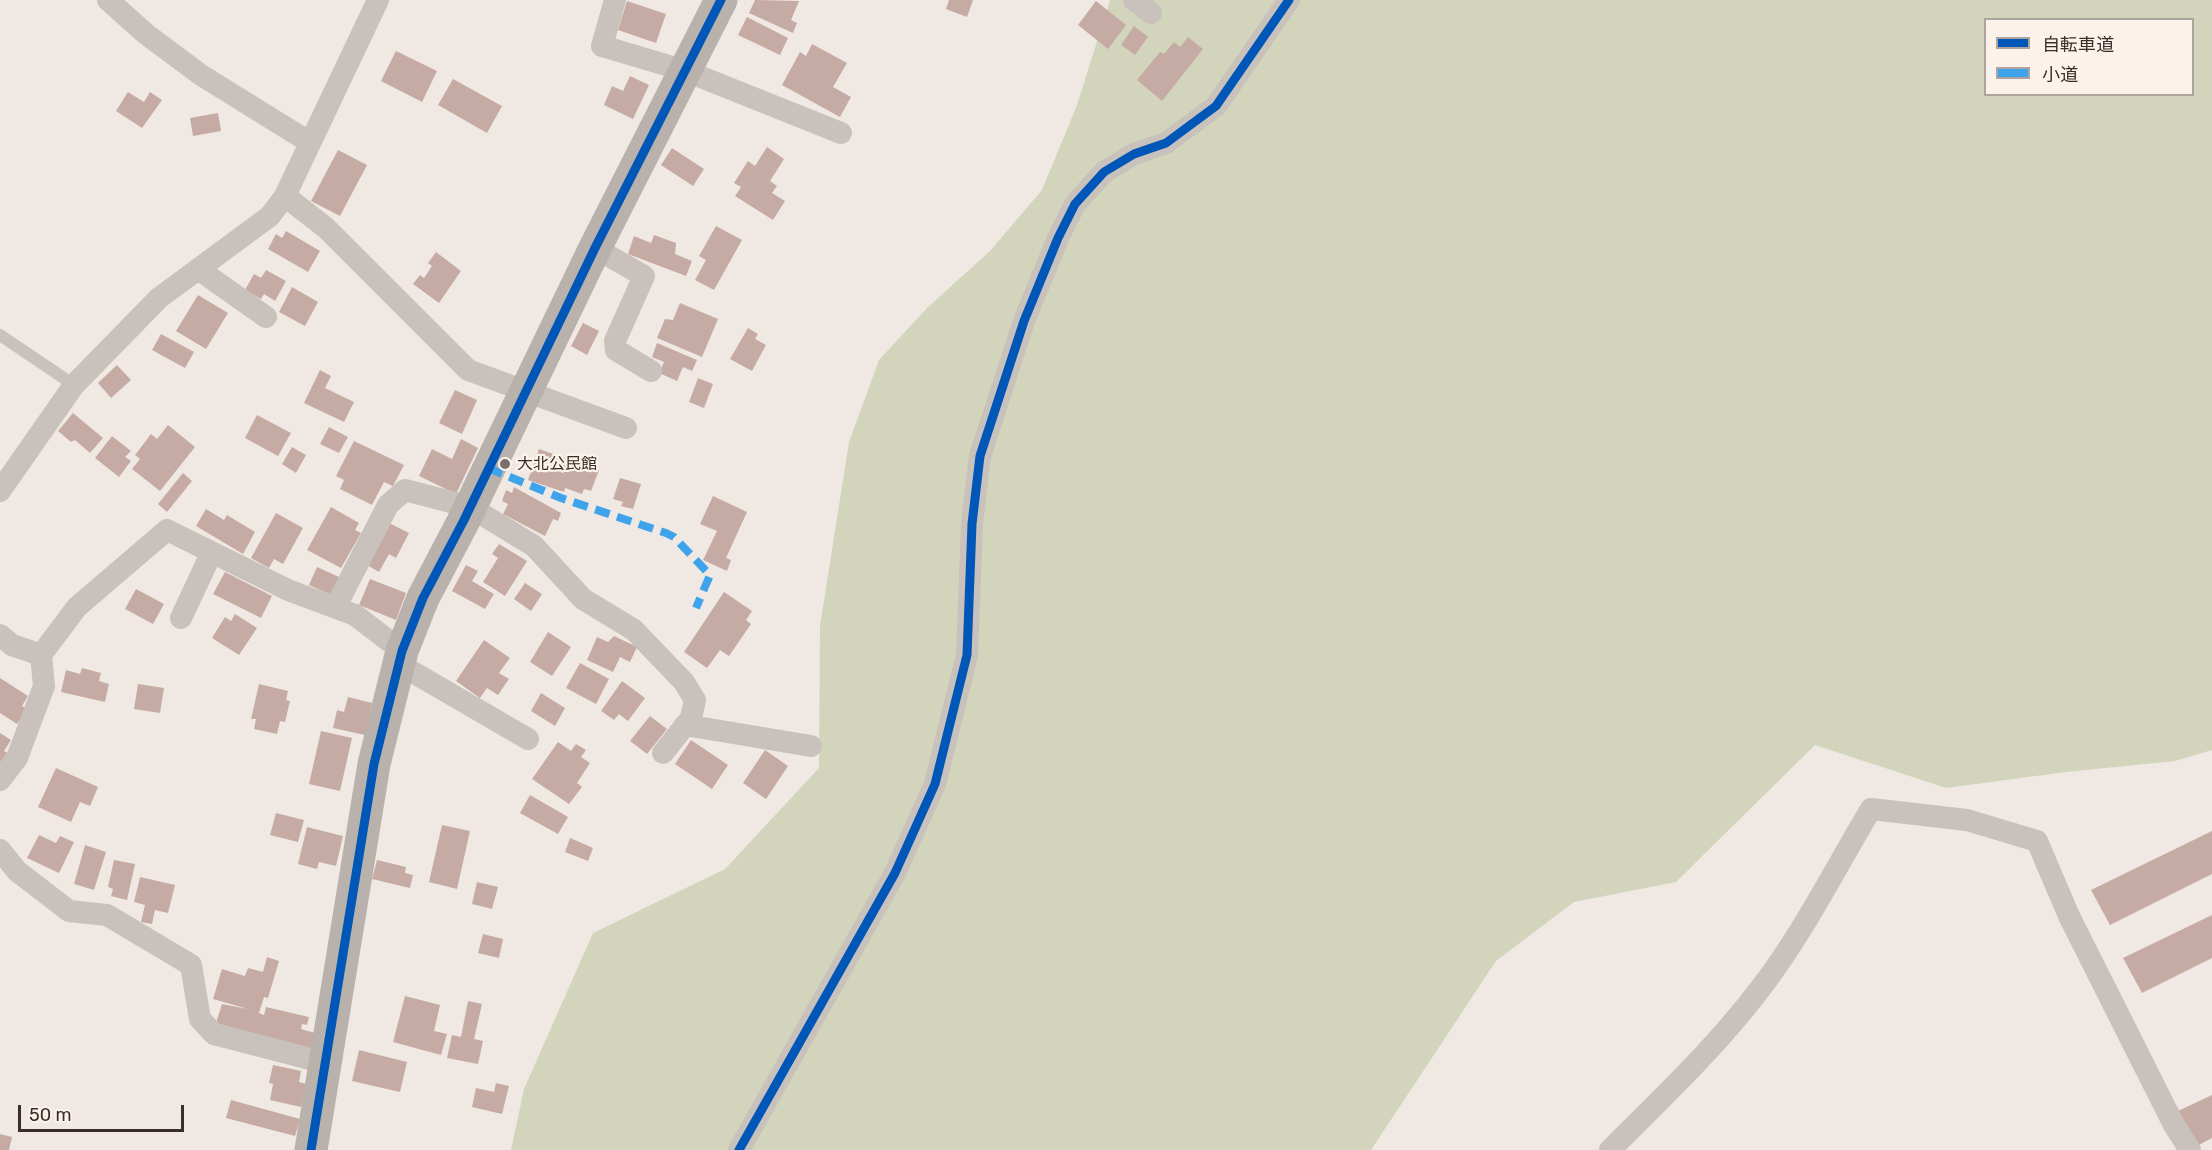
<!DOCTYPE html>
<html>
<head>
<meta charset="utf-8">
<style>
	body { margin:0 }
	#map { position:relative; width:2212px; height:1150px; overflow:hidden; background:#f0e9e3; font-family:Rubik,"Noto Sans JP",sans-serif }
	canvas { display:block }
	.legend { position:absolute; left:1984px; top:18px; width:210px; height:78px; box-sizing:border-box; background:#fbf3eb; border:2px solid #aea49d; margin:0; padding:8px 10px; list-style:none; font-size:18px; color:#3b2d29 }
	.legend li { display:flex; align-items:center; gap:12px; height:30px }
	.legend b { width:30px; border:2px solid #aea49d }
	.scale { position:absolute; left:18px; top:1105px; width:166px; height:27px; box-sizing:border-box; border:3px solid #3b2d29; border-top:0; padding-left:8px; font-size:18px; line-height:21px; white-space:nowrap; color:#3b2d29; -webkit-text-stroke:4px #fbf3eb; paint-order:stroke }
</style>
</head>
<body>
<div id="map">
<canvas width="2212" height="1150"></canvas>
<ul class="legend">
<li><b style="height:8px;background:#0057b8"></b>自転車道</li>
<li><b style="height:8px;background:#3fa3eb"></b>小道</li>
</ul>
<div class="scale">50 m</div>
</div>
<script>
const c = document.querySelector('canvas').getContext('2d');
c.lineJoin = 'round';
function fillPath(path, color) { c.fillStyle = color; c.fill(path, 'evenodd'); }
function stroke(path, color, width, dash) { c.strokeStyle = color; c.lineWidth = width; c.lineCap = dash ? 'butt' : 'round'; c.setLineDash(dash || []); c.stroke(path); }
function label(font, color, halo, rows, align = 'center') {
  c.font = font + ' Rubik,"Noto Sans JP",sans-serif'; c.lineWidth = 4.5; c.setLineDash([]); c.textBaseline = 'middle'; c.strokeStyle = halo; c.fillStyle = color; for (const [text, x, y, turn = 0] of rows) {
    c.save(); c.translate(x, y); c.rotate((+turn || 0) * Math.PI / 180); c.textAlign = isNaN(turn) ? turn : align; if (halo) c.strokeText(text, 0, 0); c.fillText(text, 0, 0); c.restore();
  }
}
const green = new Path2D(`
	M1110 0H2212V750L2175 761 2066 772 1946 788 1815 745 1676 882 1574 902 1496 961 1371 1150H511L524 1089 593 933 725 869 819 768 820 626 849 442 879 360 927 308 990 251 1042 190 1077 105ZM1986 20H2192V94H1986Z`);
const building = new Path2D(`
	M755 0 799 1 791 20 797 23 793 33 749 13Z
	M949 0H973L967 17 946 9Z
	M627 1 666 14 656 43 618 30Z
	M1096 1 1126 25 1108 49 1078 25Z
	M747 17 788 38 780 55 738 35Z
	M1134 26 1148 37 1135 55 1121 45Z
	M1188 37 1203 49 1162 101 1137 80 1160 52 1164 54 1174 42 1180 47Z
	M812 44 847 63 833 87 851 97 840 117 782 85 800 52 806 56Z
	M396 51 437 71 422 102 381 81Z
	M630 76 649 85 633 119 604 105 612 86 623 91Z
	M453 79 502 106 487 133 438 105Z
	M128 92 144 102 150 92 162 100 142 128 116 111Z
	M218 113 221 131 193 136 190 118Z
	M767 147 784 159 770 181 777 186 772 193 785 201 773 220 735 196 741 187 734 183 748 161 755 166Z
	M672 148 704 169 693 186 661 165Z
	M338 150 367 165 340 216 311 201Z
	M716 226 742 240 714 290 695 280 706 260 699 256Z
	M286 231 320 251 308 272 268 249 276 234 282 238Z
	M654 235 676 243 675 254 692 261 686 276 628 254 634 236 651 243Z
	M436 252 461 271 439 303 413 284 420 275 424 278 432 266 428 263Z
	M266 270 286 281 275 301 264 294 261 299 245 290 254 274 261 278Z
	M292 287 318 302 305 326 279 312Z
	M198 295 228 313 206 349 176 331Z
	M680 303 718 319 702 357 657 338 665 319 673 320Z
	M583 323 599 331 587 355 571 346Z
	M748 328 758 334 755 339 766 345 752 371 730 359Z
	M161 334 194 352 185 368 152 350Z
	M657 343 697 360 692 371 683 367 677 381 659 373 664 362 652 357Z
	M117 365 131 380 111 398 98 383Z
	M320 370 331 376 325 388 354 402 344 422 304 403Z
	M698 378 713 384 704 408 689 402Z
	M455 390 477 400 462 434 439 423Z
	M73 413 103 438 90 453 75 440 71 442 58 431Z
	M257 415 291 433 278 456 245 438Z
	M168 425 195 447 160 491 132 469 140 459 135 455 151 434 157 439Z
	M329 427 348 437 339 453 320 444Z
	M112 436 131 451 125 457 131 461 119 477 95 458Z
	M461 439 478 448 456 494 419 476 432 449 452 459Z
	M354 441 404 465 393 486 384 482 372 505 340 489 344 480 336 476Z
	M292 447 306 455 296 473 282 464Z
	M539 449 599 470 591 491 584 489 582 494 565 488 564 492 528 480Z
	M183 473 192 481 167 512 158 504Z
	M620 478 641 484 633 509 621 506 623 502 613 499Z
	M514 487 561 513 558 521 553 519 545 536 503 514 508 504 502 501 506 490 512 493Z
	M713 496 747 512 726 558 731 560 727 571 703 560 717 531 700 524Z
	M331 507 359 523 355 530 361 533 341 568 307 550Z
	M206 509 224 520 227 515 255 532 243 554 196 526Z
	M276 513 303 528 283 564 274 559 269 568 251 558Z
	M389 523 409 533 396 558 389 554 379 572 367 565Z
	M499 544 527 561 505 596 483 582 498 558 492 554Z
	M466 565 478 571 472 581 494 594 485 609 452 591Z
	M317 567 339 577 331 595 309 585Z
	M225 572 272 596 261 618 213 594Z
	M370 579 406 593 396 620 359 605Z
	M525 583 542 594 531 611 514 599Z
	M136 589 164 604 153 624 125 609Z
	M724 592 752 611 746 620 751 624 729 656 720 650 707 668 684 652Z
	M235 614 257 628 239 655 212 638 225 617 231 621Z
	M548 632 571 647 552 676 530 662Z
	M614 636 637 647 630 662 620 657 613 672 587 660 597 637 608 642Z
	M484 640 510 658 499 673 509 679 498 695 487 688 480 698 456 681Z
	M580 663 609 679 596 704 566 688Z
	M82 668 101 673 99 681 109 684 105 702 61 692 66 670 80 674Z
	M0 678 28 696 22 706 27 709 17 724 0 713Z
	M622 681 645 698 628 721 619 714 614 720 601 711Z
	M138 684 164 688 160 713 134 709Z
	M259 684 288 691 286 700 290 701 285 722 280 721 277 734 254 729 256 719H251Z
	M541 693 565 708 555 726 531 711Z
	M348 697 372 703 365 735 333 728 337 710 344 712Z
	M650 716 667 729 647 754 630 741Z
	M321 731 352 738 340 791 309 784Z
	M0 733 11 740 4 751 8 753 0 765Z
	M691 740 728 765 712 789 675 764Z
	M558 742 571 751 576 744 586 750 581 757 590 763 577 783 582 787 569 804 532 779Z
	M765 750 788 766 766 799 743 783Z
	M56 768 98 787 90 806 80 802 71 822 38 807Z
	M530 795 568 817 558 834 520 813Z
	M276 813 304 820 298 842 270 835Z
	M442 825 470 831 457 889 429 882Z
	M307 827 343 836 336 866 319 862 317 869 298 864Z
	M2212 831V874L2110 925 2091 890Z
	M39 835 56 843 60 836 74 842 59 873 27 858Z
	M570 838 593 848 588 861 565 852Z
	M85 845 106 852 94 890 74 884Z
	M114 860 135 864 127 900 111 896 113 889 108 887Z
	M377 860 406 867 405 873 413 875 410 888 372 879Z
	M140 877 175 885 168 913 155 910 152 924 141 922 145 905 134 902Z
	M477 882 498 887 492 909 472 904Z
	M2212 915V958L2142 993 2123 958Z
	M483 934 503 939 499 958 478 953Z
	M267 957 279 961 268 998 264 997 259 1013 264 1015 266 1007 309 1017 307 1025 302 1024 301 1029 315 1033 310 1052 216 1023 222 1004 248 1009 213 999 222 969 245 976 248 968 263 972Z
	M405 996 440 1005 434 1031 447 1034 441 1055 393 1042Z
	M468 1001 482 1004 474 1039 483 1041 478 1064 447 1058 452 1035 461 1037Z
	M359 1050 407 1062 400 1092 352 1081Z
	M273 1065 301 1071 299 1082 306 1084 301 1107 270 1100 273 1084 269 1083Z
	M496 1083 509 1086 502 1114 472 1107 476 1088 494 1092Z
	M2212 1095V1138L2195 1147 2176 1112Z
	M231 1100 300 1119 295 1136 226 1118Z
	M0 1134 12 1137 9 1150H0Z`);
const lane = new Path2D(`
	M0 335 74 385`);
const street = new Path2D(`
	M108 0 146 34 201 75 309 142
	M615 0 602 46 686 71 841 133
	M1134 0 1151 13
	M285 196 326 228 468 370 626 428
	M595 248 644 276 615 341 616 350 651 371
	M198 269 266 317
	M0 491 74 385 159 298 270 216 285 196 378 0
	M336 606 388 505 405 490 470 507 534 546 583 599 634 630 684 682 695 700 691 718 663 753
	M181 618 211 554
	M0 635 12 645 41 655
	M399 664 528 739
	M685 725 811 746
	M0 780 17 758 44 686 41 655 77 607 167 530 288 590 355 615 402 651
	M0 850 17 871 69 911 107 915 191 965 200 1019 214 1034 326 1063
	M739 1150 895 873 935 784 967 655 972 524 980 456 1024 321 1058 238 1075 204 1104 172 1134 154 1166 143 1216 106 1289 0
	M1610 1150C1662 1098 1716 1047 1760 989 1803 933 1835 869 1871 809L1967 820 2037 841 2069 916 2174 1125 2190 1150`);
const secondary = new Path2D(`
	M311 1150 374 764 402 651 423 598 464 520 595 248 721 0`);
const quiet = new Path2D(`
	M488 468 561 498 666 533 674 537 710 575 696 608`);
const cycleway = new Path2D(`
	M311 1150 374 764 402 651 423 598 464 520 595 248 721 0
	M739 1150 895 873 935 784 967 655 972 524 980 456 1024 321 1058 238 1075 204 1104 172 1134 154 1166 143 1216 106 1289 0`);
const markers = [
	[505,464,6,"#7a6f6a"]
];
const poiNames = [
	["大北公民館",517,464]
];
fillPath(green, '#d2d5bc');
fillPath(building, '#c5aba3');
stroke(lane, '#c9c1bb', 12);
stroke(street, '#c9c1bb', 22);
stroke(secondary, '#b9b1ac', 33);
stroke(quiet, '#3fa3eb', 8, [15, 8]);
stroke(cycleway, '#0057b8', 9);
for (const [x, y, r, color] of markers) { const dot = new Path2D(); dot.arc(x, y, r, 0, 2 * Math.PI); c.fillStyle = color; c.fill(dot); stroke(dot, '#fbf3eb', 2); }
label('16px', '#3b2d29', '#fbf3eb', poiNames, 'left');
</script>
</body>
</html>
